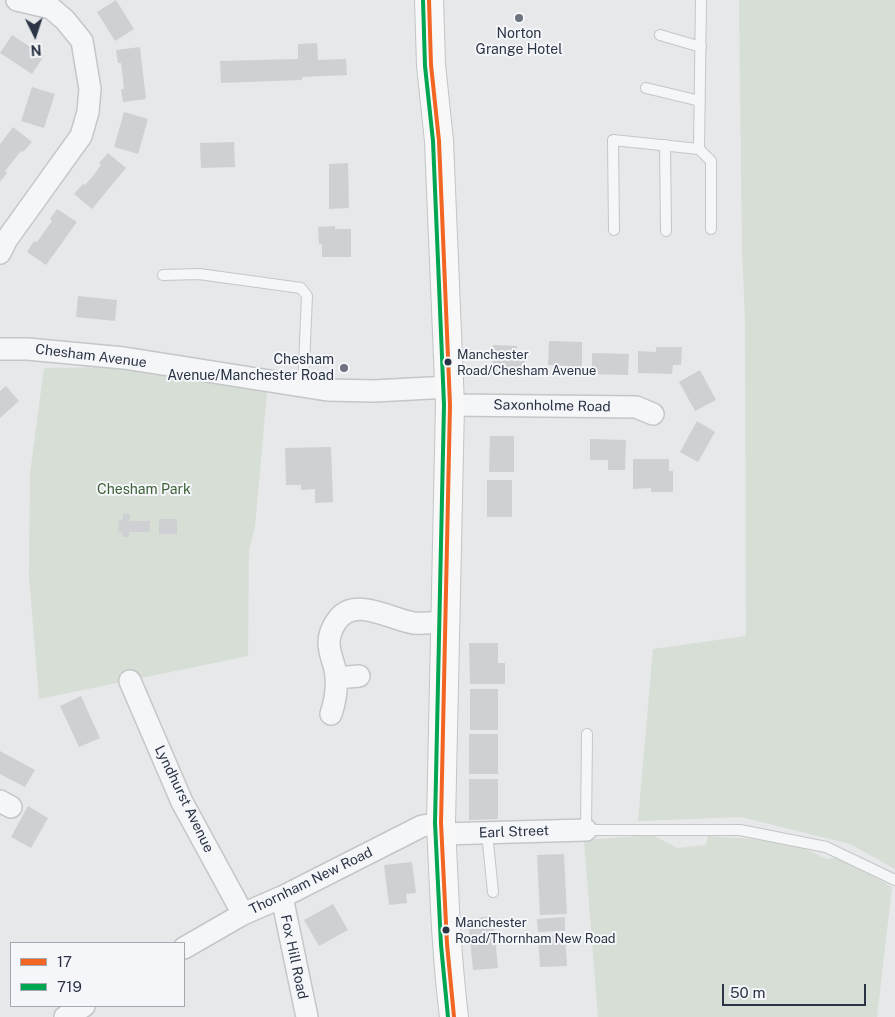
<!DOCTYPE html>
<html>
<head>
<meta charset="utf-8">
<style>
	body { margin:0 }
	#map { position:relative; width:895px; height:1017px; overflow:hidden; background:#e6e8ea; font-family:"Public Sans",sans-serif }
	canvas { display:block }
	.legend { position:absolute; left:10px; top:942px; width:175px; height:65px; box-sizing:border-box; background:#f4f6f9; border:1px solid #a4a8b1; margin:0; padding:6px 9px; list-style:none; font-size:15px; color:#2b3445 }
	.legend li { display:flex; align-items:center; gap:10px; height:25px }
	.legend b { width:25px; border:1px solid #a4a8b1 }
	.north { position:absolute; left:10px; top:10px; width:50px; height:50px; -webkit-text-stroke:4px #f4f6f9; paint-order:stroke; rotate:176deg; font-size:14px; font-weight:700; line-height:20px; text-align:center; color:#2b3445 }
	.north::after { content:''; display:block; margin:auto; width:18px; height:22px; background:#2b3445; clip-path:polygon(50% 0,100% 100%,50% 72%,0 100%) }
	.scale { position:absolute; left:722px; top:984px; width:144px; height:22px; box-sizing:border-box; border:2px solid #2b3445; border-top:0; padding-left:6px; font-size:15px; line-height:18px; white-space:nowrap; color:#2b3445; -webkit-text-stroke:4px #f4f6f9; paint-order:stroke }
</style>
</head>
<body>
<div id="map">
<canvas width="895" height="1017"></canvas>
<ul class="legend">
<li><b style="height:6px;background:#f26522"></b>17</li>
<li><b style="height:6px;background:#00a651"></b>719</li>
</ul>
<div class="north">N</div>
<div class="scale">50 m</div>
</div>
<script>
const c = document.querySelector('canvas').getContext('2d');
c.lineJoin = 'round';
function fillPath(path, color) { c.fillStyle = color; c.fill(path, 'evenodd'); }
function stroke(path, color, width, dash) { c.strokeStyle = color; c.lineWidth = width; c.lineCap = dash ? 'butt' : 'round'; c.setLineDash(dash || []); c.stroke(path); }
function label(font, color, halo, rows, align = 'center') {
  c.font = font + ' "Public Sans",sans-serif'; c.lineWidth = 4; c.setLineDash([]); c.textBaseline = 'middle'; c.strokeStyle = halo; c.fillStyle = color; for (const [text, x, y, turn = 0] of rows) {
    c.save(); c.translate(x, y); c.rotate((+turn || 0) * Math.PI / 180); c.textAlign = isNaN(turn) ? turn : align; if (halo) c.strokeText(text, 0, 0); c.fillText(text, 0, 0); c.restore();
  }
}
const green = new Path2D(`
	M739 0H895V869L850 844 741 817 638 821 653 649 746 636 745 318 742 251Z
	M118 367 215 382 267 392 255 526 249 550 248 656 39 699 29 575 30 474 44 368Z
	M653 835 677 848 706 845 708 836 769 840 803 848 827 859 838 857 892 887 877 1017H598L584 840Z`);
const building = new Path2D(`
	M116 0 134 29 115 41 97 12Z
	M12 35 44 56 32 74 0 53Z
	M317 43 318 60 346 59 347 75 302 77V80L221 83 220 61 298 59V44Z
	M140 47 146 99 123 102 121 89H124L121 63H118L116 50Z
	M32 87 55 94 44 128 21 121Z
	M124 112 148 119 138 154 114 147Z
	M13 127 32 142 23 152 21 151 5 171 7 173 0 182V144Z
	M234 142 235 167 201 168 200 143Z
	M108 153 126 168 92 209 74 194 83 184 85 185 93 176 101 165 99 163Z
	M348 163 349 208 329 209V164Z
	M57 209 77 222 46 265 27 252 34 241 37 242 44 232 52 221 50 219Z
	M335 226V229H351V257H322V244H319L318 227Z
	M78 296 117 300 115 321 76 317Z
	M549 341 582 342V372L566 371V366L548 365Z
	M493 345 517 346 516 354H525L524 375 492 374Z
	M656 347H682L681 365H673L672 374 638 373V351L656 352Z
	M592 353 629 354 628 375 592 374Z
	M700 370 716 400 695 411 679 382Z
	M6 386 19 401 0 418V391Z
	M697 421 715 432 698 462 680 452Z
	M490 436H514V472H489Z
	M590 439 626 440 625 470H608V460H590Z
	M331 447 333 502 315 503V489L301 490V485H286L285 448Z
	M633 459H669V471H673V492H651V488L633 489Z
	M487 480H512V517H487Z
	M123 514H130L129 521H150V532H129V537H122V532H118L119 520H123Z
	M159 519H177V534H159Z
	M469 643H498V663H505V684H470Z
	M470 689H498V730H470Z
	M81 696 100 738 79 747 60 706Z
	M469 734H498V774H469Z
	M0 751 35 770 25 787 0 774Z
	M469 779H498V819L469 820Z
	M28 806 48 818 31 848 11 837Z
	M564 854 567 914 540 915 537 855Z
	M412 862 416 893 406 894 407 903 389 905 384 865Z
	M333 904 348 930 319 946 304 920Z
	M493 916 498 968 473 970 468 919Z
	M565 917V931L538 932 537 919Z
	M565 935 567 966 540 967 538 936Z`);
const lane = new Path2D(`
	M660 35 701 47
	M646 88 700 101
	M665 145 666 231
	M699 149 711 161V229
	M614 230 613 140 699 149 701 0
	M163 275 199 274 301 288 307 296 303 388
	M587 734 586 830H740L826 847 895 880
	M487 833 493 892`);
const street = new Path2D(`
	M0 253 7 239 81 136 88 112 90 89 82 41 65 20 51 8 17 0
	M0 349H27L124 358 327 390 374 391 449 387
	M450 405 636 407 653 414
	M336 678 359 676
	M130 681 182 802 243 914
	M331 714C336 699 338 685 335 669 333 661 329 652 329 643 329 636 332 628 336 622 353 594 391 620 414 623 424 624 435 622 445 622
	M0 801 11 807
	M442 834 586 830
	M282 897 307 1017
	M184 948 243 914 282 897 422 826 441 823
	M65 1017 84 1006`);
const primary = new Path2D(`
	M429 0 431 65 439 141 450 405 441 823C444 888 446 952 454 1017`);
const bus1 = new Path2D(`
	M429 0 431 65 439 141 450 405 441 823 447 944 454 1017`);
const bus2 = new Path2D(`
	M423 0 425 66 433 141 444 405 435 823 441 945 448 1017`);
const markers = [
	[519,18,5,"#6c737f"],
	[448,362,4.5,"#2b3445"],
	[344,368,5,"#6c737f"],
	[446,930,4.5,"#2b3445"]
];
const busNames = [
	["Manchester",457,355],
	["Road/Chesham Avenue",457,371],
	["Manchester",455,923],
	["Road/Thornham New Road",455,939]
];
const poiNames = [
	["Norton",519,34],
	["Grange Hotel",519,50],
	["Chesham",334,360,"right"],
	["Avenue/Manchester Road",334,376,"right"]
];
const streetNames = [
	["Chesham Avenue",91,356,7],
	["Saxonholme Road",552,406,1],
	["Lyndhurst Avenue",184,799,64],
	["Earl Street",514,832,-2],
	["Thornham New Road",311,881,-26],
	["Fox Hill Road",294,957,78]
];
const parkNames = [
	["Chesham Park",144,490]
];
fillPath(green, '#d6ded6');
fillPath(building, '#ced0d3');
stroke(lane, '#c4c6c8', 12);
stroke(street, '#c4c6c8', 24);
stroke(primary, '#c2c5c8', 30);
stroke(lane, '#f5f6f7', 10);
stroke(street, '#f5f6f7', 21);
stroke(primary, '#f8f8f8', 28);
stroke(bus1, '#f26522', 4);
stroke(bus2, '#00a651', 4);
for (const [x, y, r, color] of markers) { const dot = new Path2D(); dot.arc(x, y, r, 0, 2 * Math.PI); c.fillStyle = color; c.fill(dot); stroke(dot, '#f4f6f9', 2); }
label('13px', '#2b3445', '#f4f6f9', busNames, 'left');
label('14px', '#2b3445', '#f4f6f9', poiNames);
label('14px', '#2b3445', '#f4f6f9', streetNames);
label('14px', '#3f6138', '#f4f6f9', parkNames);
</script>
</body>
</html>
